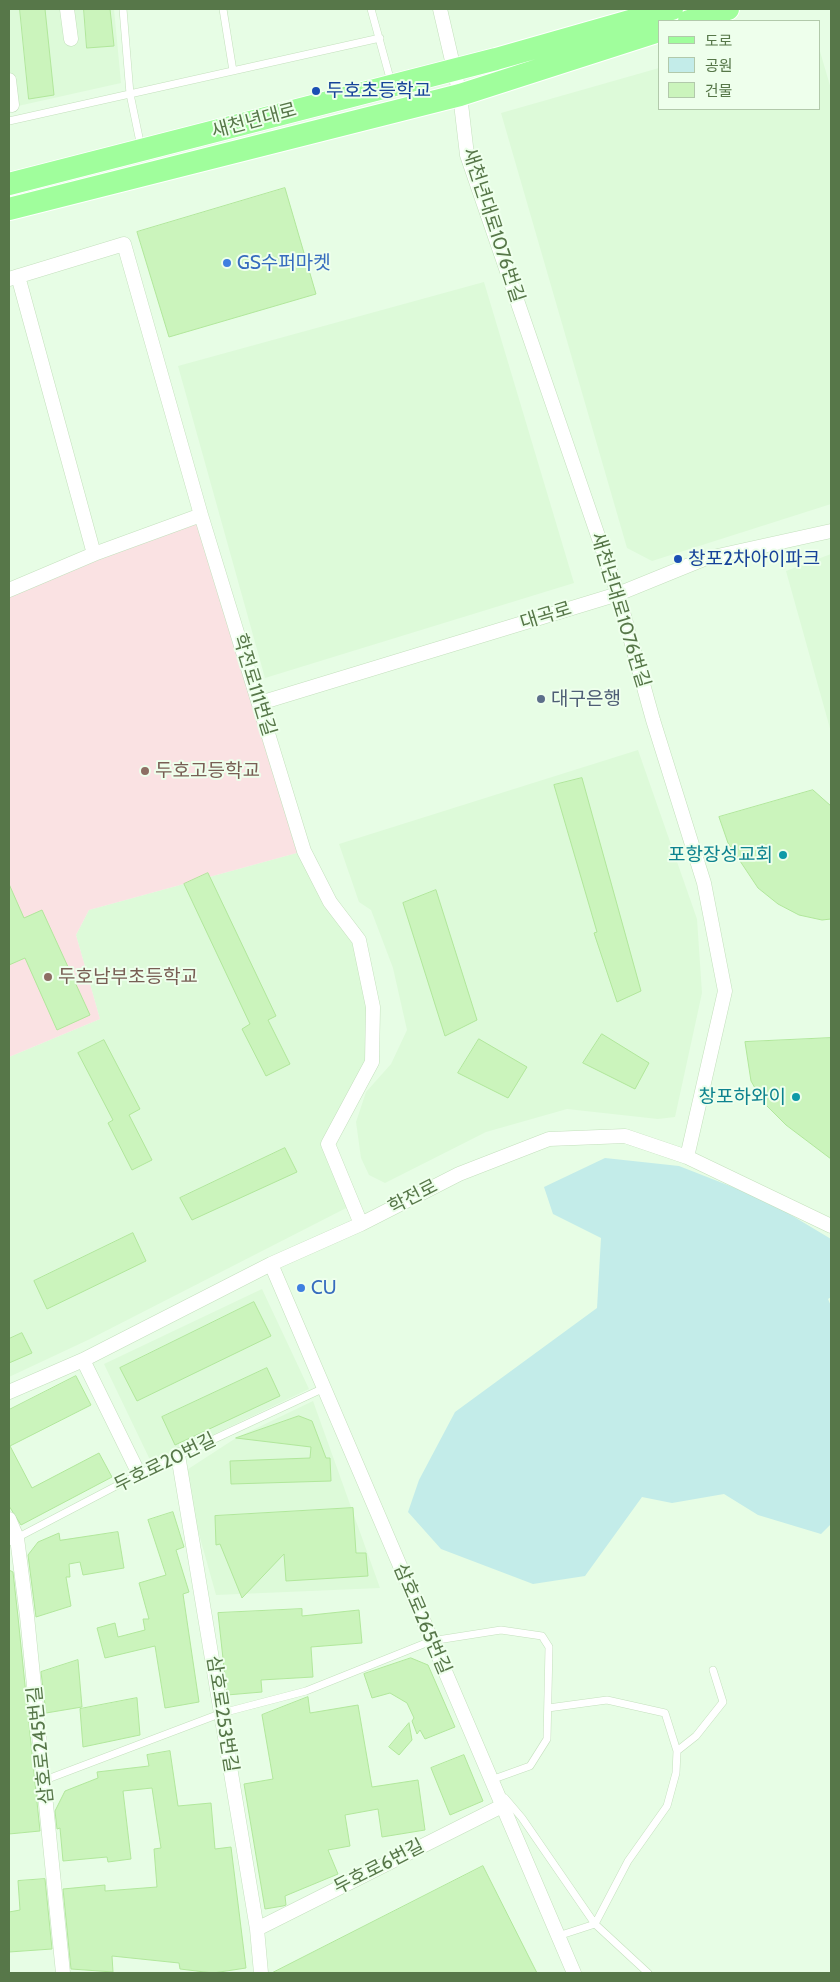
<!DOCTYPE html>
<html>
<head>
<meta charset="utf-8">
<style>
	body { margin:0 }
	#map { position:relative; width:840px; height:1982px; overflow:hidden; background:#e7fde5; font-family:Cabin,"Noto Sans KR",sans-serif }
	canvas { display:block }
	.frame { position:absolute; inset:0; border:10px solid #577749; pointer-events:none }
	.legend { position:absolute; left:658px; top:20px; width:162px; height:90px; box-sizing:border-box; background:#eeffec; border:1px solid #b2c9ab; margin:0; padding:6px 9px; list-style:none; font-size:15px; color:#577749 }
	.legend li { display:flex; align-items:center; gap:10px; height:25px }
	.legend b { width:25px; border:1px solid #b2c9ab }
</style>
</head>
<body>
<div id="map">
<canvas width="840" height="1982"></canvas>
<div class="frame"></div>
<ul class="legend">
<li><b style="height:6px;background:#a0fe9c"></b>도로</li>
<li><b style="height:14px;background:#c3ece9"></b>공원</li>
<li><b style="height:14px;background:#cbf4bc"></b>건물</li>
</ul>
</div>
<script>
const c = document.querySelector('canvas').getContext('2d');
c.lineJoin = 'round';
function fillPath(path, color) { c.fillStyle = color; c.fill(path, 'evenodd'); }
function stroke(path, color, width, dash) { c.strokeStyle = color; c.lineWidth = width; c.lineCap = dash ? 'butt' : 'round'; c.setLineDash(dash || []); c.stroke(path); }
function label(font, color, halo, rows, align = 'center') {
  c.font = font + ' Cabin,"Noto Sans KR",sans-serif'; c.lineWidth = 4; c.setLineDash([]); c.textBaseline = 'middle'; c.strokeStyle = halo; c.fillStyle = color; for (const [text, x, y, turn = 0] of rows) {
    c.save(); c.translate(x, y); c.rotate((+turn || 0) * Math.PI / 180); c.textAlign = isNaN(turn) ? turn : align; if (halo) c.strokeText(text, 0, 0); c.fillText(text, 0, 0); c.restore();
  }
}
const residential = new Path2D(`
	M9 9H114L121 83 9 108Z
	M819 48 831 89V504L652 561 627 548 501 113 659 68V109H819Z
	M484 282 574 583 265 678 178 366Z
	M831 554V732L786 571Z
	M638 750 697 919 702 993 675 1117 658 1119 567 1109 486 1132 385 1183 369 1175 361 1158 356 1122 366 1092 391 1064 407 1030 393 968 371 910 359 902 339 844Z
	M304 851 359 940 373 1007 372 1062 328 1144 354 1204 90 1339 9 1377V1057L100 1019 76 935 89 910Z
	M262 1289 309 1389 152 1464 104 1364Z
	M313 1401 380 1588 216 1595 182 1473 236 1438Z`);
const education = new Path2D(`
	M201 515 304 851 89 910 76 935 100 1019 9 1057V590Z`);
const green = new Path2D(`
	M605 1158 679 1166 766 1200 831 1239V1297L828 1299 831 1306V1524L821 1534 758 1515 724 1494 672 1503 642 1497 585 1576 533 1584 441 1549 408 1512 419 1480 455 1412 597 1308 601 1238 553 1214 544 1187Z`);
const building = new Path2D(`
	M20 9H45L54 95 29 99Z
	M84 9H110L114 46 87 48Z
	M285 188 316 294 169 337 137 232Z
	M582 778 641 991 617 1002 594 933 597 932 554 785Z
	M813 790 831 806V919L822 920 799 915 778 904 758 888 728 843 719 817Z
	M208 873 276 1016 268 1020 290 1064 266 1076 242 1029 250 1024 184 884Z
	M9 884 24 918 42 910 90 1015 57 1030 25 958 9 965Z
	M436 890 477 1020 445 1036 403 903Z
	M602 1034 649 1063 635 1089 583 1063Z
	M831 1038V1159L786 1125 763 1102 751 1081 745 1042Z
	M479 1039 527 1067 508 1098 458 1073Z
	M104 1040 140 1109 129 1115 152 1160 132 1170 108 1123 113 1120 78 1053Z
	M285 1148 297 1172 192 1220 180 1198Z
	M133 1233 146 1261 47 1309 34 1281Z
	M254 1302 271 1336 137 1401 120 1368Z
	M22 1333 32 1353 9 1363V1339Z
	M267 1368 280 1396 175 1445 162 1417Z
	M76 1376 91 1405 10 1446 32 1488 99 1453 112 1477 21 1525 9 1506V1410Z
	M299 1416 312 1421 326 1458H330L331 1481 231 1484 230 1461 310 1458 311 1447 236 1438Z
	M353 1508 356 1553H366L368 1576 286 1581 284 1554 242 1598 220 1544 216 1545 215 1516Z
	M173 1512 184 1547 176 1550 189 1592 183 1594 199 1702 165 1708 155 1646 105 1658 97 1628 115 1623 118 1637 145 1630 143 1619H149L139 1583 166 1575 148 1520Z
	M118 1532 124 1568 83 1575 80 1562 69 1564 70 1577H66L71 1606 36 1617 28 1555 38 1542 59 1533 60 1540Z
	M9 1570 13 1572 18 1617 40 1831 9 1834Z
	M302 1609V1616L359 1610 362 1643 311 1647 313 1677 261 1680 262 1692 227 1695 218 1613Z
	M411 1658 428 1665 455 1727 425 1739 420 1730 417 1734 412 1721 414 1718 407 1703 390 1693 372 1698 364 1674Z
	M78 1660 82 1707 46 1713 41 1672Z
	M308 1697 310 1713 358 1705 372 1787 418 1780 425 1830 382 1837 378 1809 345 1815 350 1846 328 1850 338 1874 285 1896 286 1905 283 1906 265 1909 244 1784 273 1779 262 1715Z
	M137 1698 140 1735 83 1747 80 1709Z
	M409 1723 412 1740 399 1755 389 1747Z
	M170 1751 178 1806 211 1803 215 1849 231 1847 246 1968 213 1973 180 1969 179 1963 112 1956 113 1972 71 1969 63 1889 105 1885V1891L157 1887 154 1849 161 1848 152 1788 123 1791 131 1859 108 1862 107 1857 63 1861 60 1828 57 1829 55 1811 65 1791 98 1778 97 1772 149 1766 147 1755Z
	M464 1755 483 1801 450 1815 431 1768Z
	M483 1866 537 1973H272Z
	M45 1879 52 1949 9 1952V1912L20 1910 18 1881Z`);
const service = new Path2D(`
	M123 9 130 94 141 147
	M223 9 233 71
	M371 9 391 82
	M9 121 380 38
	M9 1542 139 1474 324 1388
	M548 1708 607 1700 665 1713 677 1751 676 1773 667 1806 628 1861 595 1924 558 1936
	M677 1751 696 1736 723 1702 713 1670
	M45 1780 222 1713 306 1691 431 1641 501 1630 542 1636 549 1647 547 1739 530 1766 491 1780
	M505 1798 522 1818 595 1924 648 1973`);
const minor = new Path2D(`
	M67 9 71 39
	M440 9 460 95 467 155 618 594 653 720 704 883 725 991 687 1157
	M9 80 12 105
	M18 276 94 554
	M9 279 124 244 201 515 304 851 330 902 359 940 373 1007 372 1062 328 1144 361 1224
	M9 590 94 554 201 515
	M260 703 618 594 704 559 831 531
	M271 1264 574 1973
	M83 1360 139 1474
	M9 1392 83 1360 271 1264 361 1224 459 1174 549 1139 625 1136 687 1157 831 1226
	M178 1455 257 1929 261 1973
	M9 1519 17 1538 27 1616 63 1973
	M257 1929 502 1806`);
const primary = new Path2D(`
	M689 21 728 9
	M9 184 496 59 672 9
	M9 209 460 95 659 31`);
const markers = [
	[316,91,5,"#1a4fb4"],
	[227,263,5,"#3f7fe0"],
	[678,559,5,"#1a4fb4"],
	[541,699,5,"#5c6f8a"],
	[145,771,5,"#8d6e63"],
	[783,855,5,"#0f9aa8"],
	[48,977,5,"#8d6e63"],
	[796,1097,5,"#0f9aa8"],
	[301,1288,5,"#3f7fe0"]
];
const transitNames = [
	["두호초등학교",326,91],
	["창포2차아이파크",688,559]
];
const streetNames = [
	["새천년대로",254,121,-15],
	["새천년대로1076번길",493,225,72],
	["새천년대로1076번길",620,610,73],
	["대곡로",546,616,-17],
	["학전로111번길",254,685,73],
	["학전로",413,1197,-27],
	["두호로20번길",165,1463,-26],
	["삼호로265번길",422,1619,67],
	["삼호로253번길",222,1714,81],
	["삼호로245번길",41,1745,-96],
	["두호로6번길",379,1867,-27]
];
const shopNames = [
	["GS수퍼마켓",237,263],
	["CU",311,1288]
];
const serviceNames = [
	["대구은행",551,699]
];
const educationNames = [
	["두호고등학교",155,771],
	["두호남부초등학교",58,977]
];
const cultureNames = [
	["포항장성교회",773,855],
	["창포하와이",786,1097]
];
fillPath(residential, '#ddfad9');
fillPath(education, '#fae2e3');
fillPath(green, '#c3ece9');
fillPath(building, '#cbf4bc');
stroke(building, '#b1e79b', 1);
stroke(service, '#c4e0bd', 8);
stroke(minor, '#c4e0bd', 15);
stroke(primary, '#fff', 24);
stroke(service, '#fff', 7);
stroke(minor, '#fff', 14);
stroke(primary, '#a0fe9c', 22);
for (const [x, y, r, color] of markers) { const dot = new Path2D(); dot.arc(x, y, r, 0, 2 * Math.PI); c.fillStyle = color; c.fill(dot); stroke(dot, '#eeffec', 2); }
label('19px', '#164399', '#eeffec', transitNames, 'left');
label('19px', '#577749', '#eeffec', streetNames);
label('19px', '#366cbe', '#eeffec', shopNames, 'left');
label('19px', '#4e5e75', '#eeffec', serviceNames, 'left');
label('19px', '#785e54', '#eeffec', educationNames, 'left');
label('19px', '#0d838f', '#eeffec', cultureNames, 'right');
</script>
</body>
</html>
